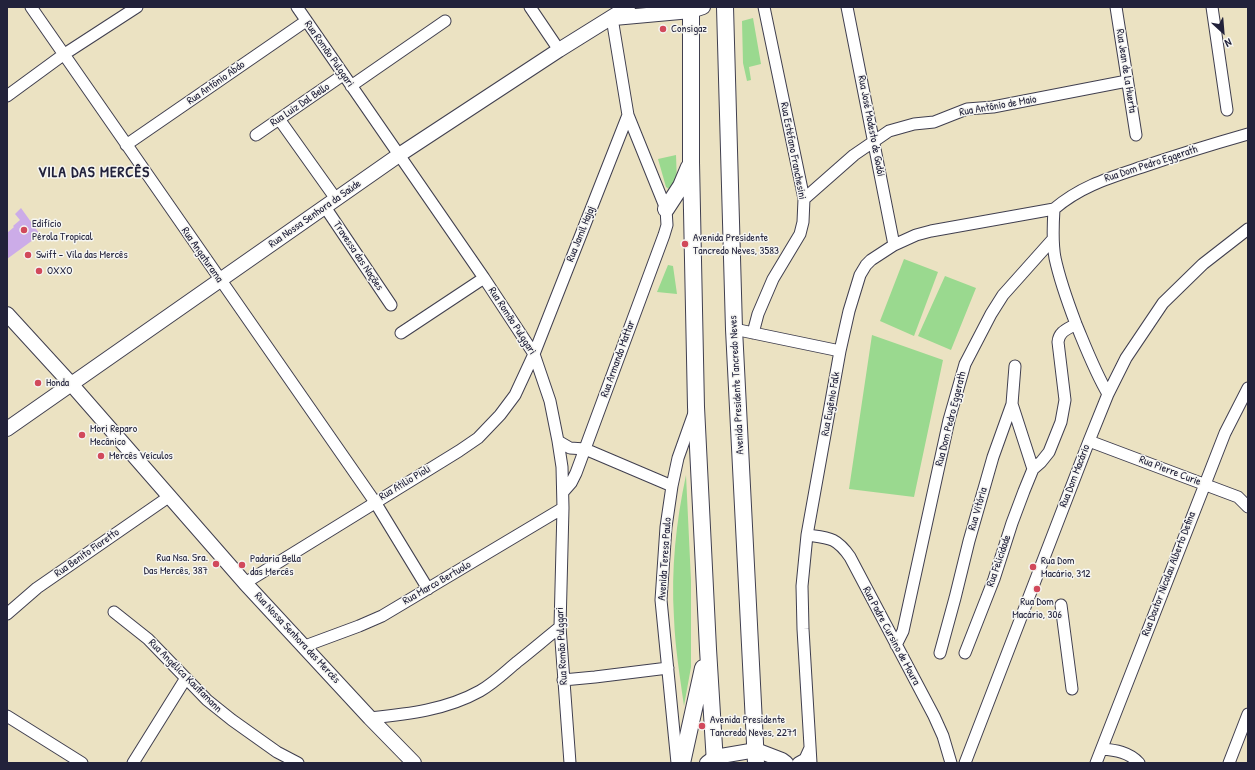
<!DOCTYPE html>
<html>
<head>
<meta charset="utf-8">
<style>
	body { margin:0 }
	#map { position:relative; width:1255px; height:770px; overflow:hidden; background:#ebe2c2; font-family:"Patrick Hand",sans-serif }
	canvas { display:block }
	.frame { position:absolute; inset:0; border:8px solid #22223b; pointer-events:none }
	.north { position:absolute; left:1203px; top:12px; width:40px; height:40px; -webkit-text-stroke:3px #f6f6f2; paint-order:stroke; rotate:154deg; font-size:11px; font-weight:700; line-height:16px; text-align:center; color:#22223b }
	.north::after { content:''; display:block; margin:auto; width:14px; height:18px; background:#22223b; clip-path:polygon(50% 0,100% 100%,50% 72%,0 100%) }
</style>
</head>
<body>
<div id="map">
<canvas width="1255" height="770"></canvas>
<div class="frame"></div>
<div class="north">N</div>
</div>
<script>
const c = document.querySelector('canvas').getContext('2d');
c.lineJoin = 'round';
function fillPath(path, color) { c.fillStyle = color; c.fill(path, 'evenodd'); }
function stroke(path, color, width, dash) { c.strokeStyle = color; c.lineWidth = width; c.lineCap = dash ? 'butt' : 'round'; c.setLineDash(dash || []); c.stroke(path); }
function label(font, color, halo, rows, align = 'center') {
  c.font = font + ' "Patrick Hand",sans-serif'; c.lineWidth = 3; c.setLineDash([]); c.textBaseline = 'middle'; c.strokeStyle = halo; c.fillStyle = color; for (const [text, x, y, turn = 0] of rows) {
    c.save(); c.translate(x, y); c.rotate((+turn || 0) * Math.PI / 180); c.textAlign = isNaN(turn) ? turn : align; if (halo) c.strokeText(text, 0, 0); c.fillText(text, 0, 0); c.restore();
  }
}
const green = new Path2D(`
	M753 18 761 64 749 67 751 80 747 81 743 63 742 21Z
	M676 155 677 183 672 189H669L666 187 658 159Z
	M904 259 938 272 914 336 880 321Z
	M668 265 673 266 677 294 657 292Z
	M945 276 976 288 951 350 918 336Z
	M872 335 943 360 914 497 849 489Z
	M686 475 691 581V667L684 706C680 677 675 647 674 618 671 569 676 522 686 475Z`);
const building = new Path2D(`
	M21 208 39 233 32 238 33 240 7 259V233L14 227 13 226 20 220 15 214Z`);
const minor = new Path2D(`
	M31 7 375 502 428 589
	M297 7 484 278 534 354 550 401 558 441 562 467 563 508 560 627 570 763
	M530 7 559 50
	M847 7 894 245
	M1116 7 1136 135
	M1212 7 1227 110
	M351 86 445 21
	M7 96 63 55 137 7
	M279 119 336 199
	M256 135 343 75
	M126 145 306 21
	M804 199 854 155 889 131 914 124 934 122 967 109 993 107 1127 81
	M325 207 391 305
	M734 329 840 351
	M401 333 484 278
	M753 333 758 314 773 279 800 234 803 222 804 199 764 7
	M1108 394C1095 372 1086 348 1076 324 1068 303 1060 281 1055 258 1052 242 1053 225 1054 209 1081 186 1109 178 1142 167 1177 155 1213 144 1248 134
	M1012 404 1033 469
	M558 441 570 448 585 449 672 486
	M1089 441 1222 491 1238 497 1248 507
	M564 491 571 483 576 473 664 235 667 225 666 209 628 115 612 18
	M807 535C829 538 836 537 850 557L934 716 943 736 951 763
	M245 583 459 451 478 438 500 415 515 395 534 354 628 115
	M1061 605 1072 689
	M114 612 148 639 207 700 232 720 277 752 298 763
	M7 614 37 588 170 496
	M896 645 903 631 949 420 965 364 991 314 1003 295 1053 239
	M305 646 359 626 382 616 563 508
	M940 653 955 598 969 541 993 457 1012 404 1015 366
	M965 653 994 579 1012 523 1024 491 1033 469 1041 462 1049 452 1061 422 1065 400 1058 342C1059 331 1068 329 1076 324
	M563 680 595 677 668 668
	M7 716 82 763
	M370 718C408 714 446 710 480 691 494 683 505 672 517 662 531 651 545 639 560 627
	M1102 749C1115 750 1129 752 1139 763
	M133 763 186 678
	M677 763 661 600 666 527 672 486 678 458 694 413
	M798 763 805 759 810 748
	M811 763 803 629 802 586 807 535 840 351 849 311 860 275 866 265 871 260 894 245 916 235 931 231 1054 209
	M965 763 1089 441 1108 394 1126 358 1163 303 1203 264 1248 229
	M1096 763 1225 433 1248 388
	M1229 763 1248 714`);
const major = new Path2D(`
	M614 18 691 11 703 7
	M7 314 72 385 245 583 370 718 414 763
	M7 429 399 155 559 50 628 7
	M707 763 715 757 756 750 782 760 786 763`);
const highway = new Path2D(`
	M691 7V162L696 407 708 649 715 763
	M725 7 734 329 756 763
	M666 209 681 186 689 167
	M682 763 703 668`);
const markers = [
	[663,29,4,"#d1495b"],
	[24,230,4,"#d1495b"],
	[685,244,4,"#d1495b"],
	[28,255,4,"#d1495b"],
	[39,271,4,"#d1495b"],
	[38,383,4,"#d1495b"],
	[82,435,4,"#d1495b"],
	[101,456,4,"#d1495b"],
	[216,564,4,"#d1495b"],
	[242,565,4,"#d1495b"],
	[1033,567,4,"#d1495b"],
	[1037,589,4,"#d1495b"],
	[702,726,4,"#d1495b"]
];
const poiNames = [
	["Consigaz",671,29],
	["Edifício",32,224],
	["Pérola Tropical",32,237],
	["Avenida Presidente",693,238],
	["Tancredo Neves, 3583",693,251],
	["Swift - Vila das Mercês",36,255],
	["OXXO",47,271],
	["Honda",46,383],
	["Mori Reparo",90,429],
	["Mecânico",90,442],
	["Mercês Veículos",109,456],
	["Rua Nsa. Sra.",208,558,"right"],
	["Das Mercês, 387",208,571,"right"],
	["Padaria Bella",250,559],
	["das Mercês",250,572],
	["Rua Dom",1041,561],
	["Macário, 312",1041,574],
	["Rua Dom",1037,602,"center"],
	["Macário, 306",1037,615,"center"],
	["Avenida Presidente",710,720],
	["Tancredo Neves, 2271",710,733]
];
const streetNames = [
	["Rua Romão Pulggari",329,54,55],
	["Rua Jean de La Huerta",1126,71,81],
	["Rua Antônio Abdo",216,83,-35],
	["Rua Luiz Dal Bello",300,105,-34],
	["Rua Antônio de Maio",998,106,-10],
	["Rua José Modesto de Godói",871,126,79],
	["Rua Estéfano Franchesini",793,151,79],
	["Rua Dom Pedro Eggerath",1151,164,-18],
	["Rua Nossa Senhora da Saúde",315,214,-35],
	["Rua Jamil Hajaj",581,234,-68],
	["Rua Angaturama",202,255,55],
	["Travessa das Nações",358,256,56],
	["Rua Romão Pulggari",512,321,57],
	["Rua Armando Mattar",618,359,-70],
	["Avenida Presidente Tancredo Neves",737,385,-93],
	["Rua Eugênio Falk",831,404,-80],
	["Rua Dom Pedro Eggerath",951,419,-76],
	["Rua Pierre Curie",1170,471,21],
	["Rua Dom Macário",1075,476,-69],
	["Rua Atilio Pioli",405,483,-31],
	["Rua Vitória",978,509,-74],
	["Rua Benito Fioretto",87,553,-35],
	["Avenida Teresa Paulo",665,559,-86],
	["Rua Felicidade",999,561,-71],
	["Rua Doutor Nicolau Alberto Defina",1169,574,-69],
	["Rua Marco Bertuolo",437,583,-30],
	["Rua Padre Cursino de Moura",891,636,62],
	["Rua Nossa Senhora das Mercês",297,638,47],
	["Rua Romão Pulggari",562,646,-93],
	["Rua Angélica Kauffamann",185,676,45]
];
const districtNames = [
	["VILA DAS MERCÊS",94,173]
];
fillPath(green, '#9ad98f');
fillPath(building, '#ccace8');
stroke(minor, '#403f4f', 13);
stroke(major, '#403f4f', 16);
stroke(highway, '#403f4f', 18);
stroke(minor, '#fff', 11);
stroke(major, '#fff', 14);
stroke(highway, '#fff', 16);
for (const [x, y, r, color] of markers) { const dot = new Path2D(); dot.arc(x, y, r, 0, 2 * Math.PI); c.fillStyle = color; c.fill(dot); stroke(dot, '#f6f6f2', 1.5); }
label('11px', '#22223b', '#f6f6f2', poiNames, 'left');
label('11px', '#22223b', '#f6f6f2', streetNames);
c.letterSpacing = '1px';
label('bold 15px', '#22223b', '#f6f6f2', districtNames);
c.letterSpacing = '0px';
</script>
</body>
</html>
